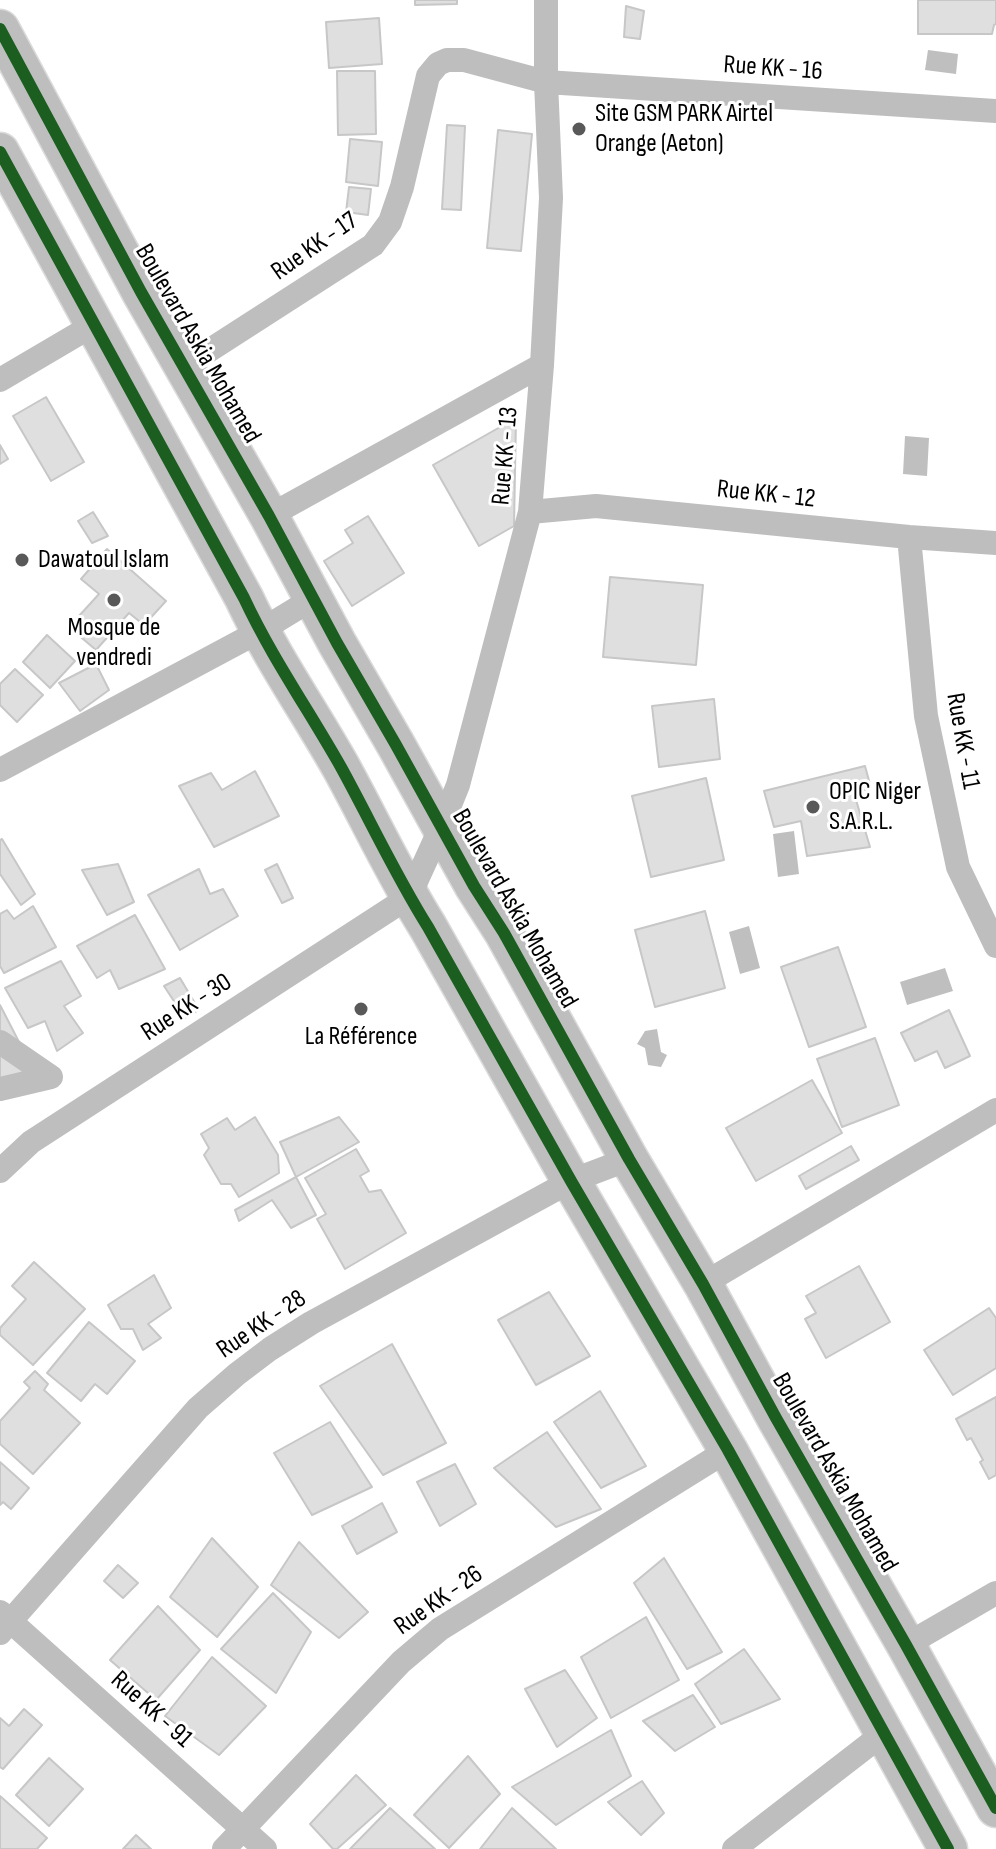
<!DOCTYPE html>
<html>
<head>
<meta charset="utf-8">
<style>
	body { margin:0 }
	canvas { display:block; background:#fff }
</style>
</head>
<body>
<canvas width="996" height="1849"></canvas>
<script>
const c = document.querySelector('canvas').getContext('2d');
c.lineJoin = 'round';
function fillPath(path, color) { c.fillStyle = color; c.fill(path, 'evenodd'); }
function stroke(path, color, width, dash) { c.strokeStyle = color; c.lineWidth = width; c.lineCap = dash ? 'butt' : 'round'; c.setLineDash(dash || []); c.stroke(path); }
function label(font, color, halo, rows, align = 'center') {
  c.font = font + ' "Sofia Sans Condensed",sans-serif'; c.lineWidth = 6; c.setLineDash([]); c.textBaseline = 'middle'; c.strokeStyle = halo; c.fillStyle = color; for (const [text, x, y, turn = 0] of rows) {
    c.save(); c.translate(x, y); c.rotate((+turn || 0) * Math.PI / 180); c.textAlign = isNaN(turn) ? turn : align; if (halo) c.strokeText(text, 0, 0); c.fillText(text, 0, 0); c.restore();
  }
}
const water = new Path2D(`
	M928 50 958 54 956 74 925 70Z
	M905 436 929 438 927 476 903 474Z
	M794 831 799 874 778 877 773 834Z
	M749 926 760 968 740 974 729 932Z
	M945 968 953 991 907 1005 900 982Z
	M657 1029 661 1052 667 1055 661 1067 648 1065 645 1048 637 1044 645 1031Z`);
const building = new Path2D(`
	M415 0H457V4L415 5Z
	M918 0H996V24L994 25 992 34H918Z
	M626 6 644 11 640 39 624 37Z
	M379 18 382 64 329 68 326 22Z
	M337 71H375L376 134 338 135Z
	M447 125 465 126 461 210 442 209Z
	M498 130 532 134 521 251 487 248Z
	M350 139 382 142 378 186 346 182Z
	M349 187 371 189 368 215 346 212Z
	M46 397 84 462 51 481 13 416Z
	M516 418 514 526 479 546 433 465Z
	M0 445 8 459 0 464Z
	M93 512 108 536 92 543 78 521Z
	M368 516 404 573 352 606 324 561 353 543 345 530Z
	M107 549 166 601 144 625 129 613 96 650 69 627 99 594 81 579Z
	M610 577 703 585 696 665 603 657Z
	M47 635 75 661 50 688 23 662Z
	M96 664 109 690 80 711 59 683Z
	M15 669 43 695 17 722 0 705V684Z
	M714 699 720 759 659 767 652 706Z
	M865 766 871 788 854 793 870 847 807 856 801 821 774 827 764 791Z
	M255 771 279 816 214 847 179 786 211 773 222 790Z
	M706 778 724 860 651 877 632 796Z
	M2 839 35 894 21 905 0 874V840Z
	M118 864 134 902 107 915 82 870Z
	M277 864 293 898 282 903 265 870Z
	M199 869 210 894 223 889 238 916 180 950 148 895Z
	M33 906 56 947 4 973 0 966V914L7 910 14 919Z
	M705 911 725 988 655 1007 635 930Z
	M135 915 165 969 119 989 110 970 97 978 77 946Z
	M838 947 866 1027 809 1047 781 967Z
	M61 961 81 996 64 1006 83 1033 57 1051 45 1021 28 1028 5 988Z
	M180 978 199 1010 185 1018 164 986Z
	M0 1005 34 1071 0 1087Z
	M949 1010 970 1056 945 1068 937 1051 915 1061 901 1033Z
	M875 1038 899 1105 842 1127 817 1059Z
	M812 1080 842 1133 756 1181 726 1128Z
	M255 1117 278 1155 279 1173 239 1197 231 1184H221L204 1155 209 1148 201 1134 227 1118 235 1130Z
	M339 1117 359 1142 296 1177 280 1142Z
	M851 1146 859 1160 806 1189 799 1176Z
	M356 1149 369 1171 360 1176 369 1192 381 1190 406 1233 345 1269 317 1219 326 1214 305 1178Z
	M296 1177 316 1215 291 1228 272 1200 239 1221 235 1210Z
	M34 1262 85 1309 33 1365 0 1335V1328L26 1299 12 1286Z
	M859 1266 890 1322 826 1358 805 1319 816 1313 806 1296Z
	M154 1275 171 1308 148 1324 161 1338 143 1350 133 1329H121L108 1305Z
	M549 1292 590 1356 536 1385 498 1320Z
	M989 1308 996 1318V1368L953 1395 924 1350Z
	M89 1322 135 1361 107 1394 95 1384 81 1401 47 1373Z
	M392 1344 446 1443 383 1475 320 1386Z
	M35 1371 48 1384 44 1390 80 1423 33 1474 0 1444V1421L30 1388 24 1382Z
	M600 1391 646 1466 601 1488 554 1422Z
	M996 1397V1475L989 1479 980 1462 983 1460 971 1438 967 1440 956 1419Z
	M330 1422 372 1487 312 1515 274 1453Z
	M547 1432 601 1509 556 1527 494 1468Z
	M0 1462 29 1488 11 1509 3 1502 0 1505Z
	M455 1464 476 1504 440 1526 417 1482Z
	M382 1503 397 1532 357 1554 342 1526Z
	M212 1538 258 1587 217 1637 170 1597Z
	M299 1542 368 1612 339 1638 271 1585Z
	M664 1558 722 1652 687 1669 634 1583Z
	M118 1565 138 1583 123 1598 104 1581Z
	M273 1593 311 1632 276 1693 221 1649Z
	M158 1606 200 1650 156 1700 110 1660Z
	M646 1617 679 1680 611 1718 581 1657Z
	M744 1649 780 1699 721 1724 695 1684Z
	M212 1657 266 1706 219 1755 165 1716Z
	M565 1670 597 1718 557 1747 525 1689Z
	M693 1695 715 1727 675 1751 643 1721Z
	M24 1709 42 1725 3 1769 0 1767V1718L9 1726Z
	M611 1730 631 1776 556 1825 512 1787Z
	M468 1756 500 1794 449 1848 414 1815Z
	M49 1758 83 1789 49 1826 16 1795Z
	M356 1775 386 1805 337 1849H333L310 1824Z
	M642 1781 664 1813 641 1835 608 1802Z
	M0 1796 47 1838 37 1849H0Z
	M390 1808 435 1849H350Z
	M512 1808 556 1849H480Z
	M136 1835 151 1849H123Z`);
const street = new Path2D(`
	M185 366 373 245 390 222 402 187 428 76 438 64 447 60H464L546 82 996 111
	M0 380 95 324
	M530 512 596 506 909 537 996 543
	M269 516 542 365
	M909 537 926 716 958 867 996 946
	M0 770 260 631 314 598
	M0 1042 51 1077 0 1089
	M0 1171 31 1142 409 897 441 827 458 785 530 512 542 365 551 198 546 82V0
	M703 1284 996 1110
	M0 1612 265 1849
	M0 1633 198 1408 237 1374 270 1349 311 1323 571 1181 629 1159
	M906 1645 996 1593
	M224 1849 401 1662 440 1629 728 1450
	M734 1849 884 1733`);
const primary = new Path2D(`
	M0 29 141 292 269 516 337 643 396 745 474 886 504 933 629 1159 703 1284 776 1418 906 1645 996 1808
	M0 152 244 598C272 658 310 712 342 769 371 822 396 876 428 927L571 1181 728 1450 948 1849`);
const cycleway = new Path2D(`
	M0 29 141 292 269 516 337 643 396 745 474 886 504 933 629 1159 703 1284 776 1418 906 1645 996 1808
	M0 152 244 598C272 658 310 712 342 769 371 822 396 876 428 927L571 1181 728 1450 948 1849`);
const markers = [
	[579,129,8,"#595959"],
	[22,560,8,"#595959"],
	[114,600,8,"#595959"],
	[813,807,8,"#595959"],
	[361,1009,8,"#595959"]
];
const streetNames = [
	["Rue KK - 16",773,69,4],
	["Rue KK - 17",315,247,-35],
	["Boulevard Askia Mohamed",197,344,60],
	["Rue KK - 13",506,456,-85],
	["Rue KK - 12",766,495,6],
	["Rue KK - 11",962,741,80],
	["Boulevard Askia Mohamed",514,909,60],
	["Rue KK - 30",187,1008,-33],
	["Rue KK - 28",262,1325,-34],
	["Boulevard Askia Mohamed",834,1473,60],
	["Rue KK - 26",439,1601,-35],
	["Rue KK - 91",151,1710,42]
];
const poiNames = [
	["Site GSM PARK Airtel",595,114],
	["Orange (Aeton)",595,144],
	["Dawatoul Islam",38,560],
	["Mosque de",114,628,"center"],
	["vendredi",114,658,"center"],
	["OPIC Niger",829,792],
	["S.A.R.L.",829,822],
	["La Référence",361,1037,"center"]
];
fillPath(water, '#bfbfbf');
fillPath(building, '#dfdfdf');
stroke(building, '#c7c7c7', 2);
stroke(primary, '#dbdbdb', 41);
stroke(street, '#bebebe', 24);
stroke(primary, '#bebebe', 38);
stroke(cycleway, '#1b5e20', 12);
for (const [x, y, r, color] of markers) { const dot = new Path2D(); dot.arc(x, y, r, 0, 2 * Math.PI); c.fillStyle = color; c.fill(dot); stroke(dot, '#fff', 3); }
label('26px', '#000', '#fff', streetNames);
label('26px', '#000', '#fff', poiNames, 'left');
</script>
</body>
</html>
